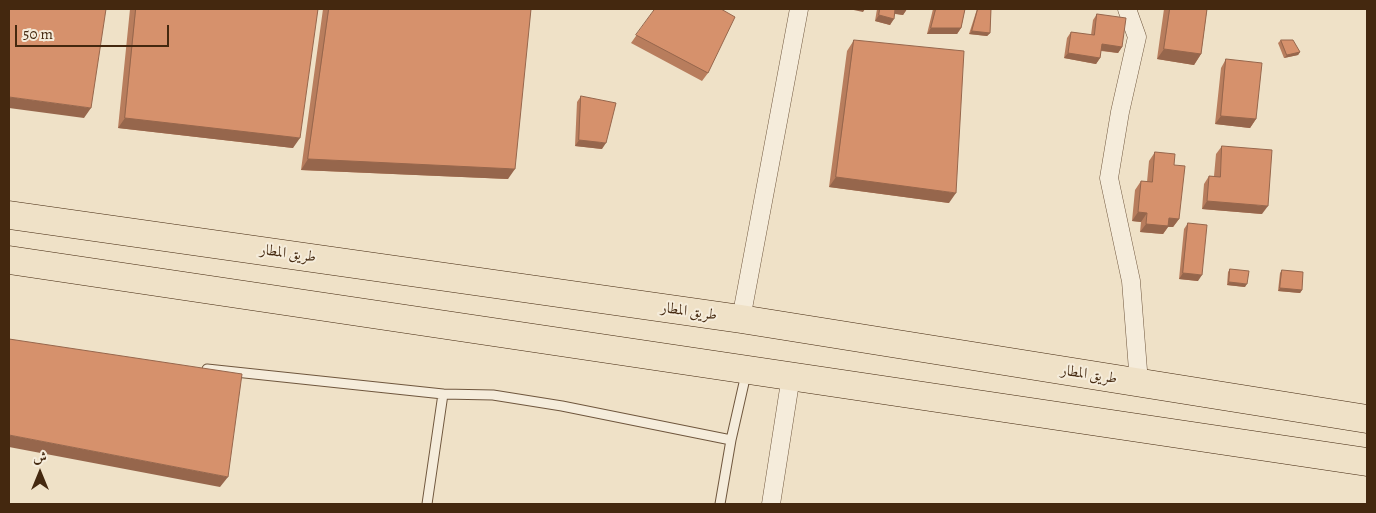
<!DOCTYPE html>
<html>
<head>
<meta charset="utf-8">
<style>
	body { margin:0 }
	#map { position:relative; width:1376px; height:513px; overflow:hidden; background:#efe1c7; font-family:Alegreya,Amiri,serif }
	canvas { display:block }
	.frame { position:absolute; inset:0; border:10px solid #44280f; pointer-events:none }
	.north { position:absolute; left:15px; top:448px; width:50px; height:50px; -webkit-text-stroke:4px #f5ecdb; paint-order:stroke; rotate:0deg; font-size:14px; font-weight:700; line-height:20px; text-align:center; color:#44280f }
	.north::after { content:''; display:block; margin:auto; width:18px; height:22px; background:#44280f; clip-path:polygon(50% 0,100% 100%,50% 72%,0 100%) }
	.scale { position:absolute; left:15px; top:25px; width:154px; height:22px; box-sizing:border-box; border:2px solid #44280f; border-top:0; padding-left:6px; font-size:15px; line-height:18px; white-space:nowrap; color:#44280f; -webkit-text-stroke:4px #f5ecdb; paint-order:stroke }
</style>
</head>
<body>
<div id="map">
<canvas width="1376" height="513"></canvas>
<div class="frame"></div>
<div class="north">ش</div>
<div class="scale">50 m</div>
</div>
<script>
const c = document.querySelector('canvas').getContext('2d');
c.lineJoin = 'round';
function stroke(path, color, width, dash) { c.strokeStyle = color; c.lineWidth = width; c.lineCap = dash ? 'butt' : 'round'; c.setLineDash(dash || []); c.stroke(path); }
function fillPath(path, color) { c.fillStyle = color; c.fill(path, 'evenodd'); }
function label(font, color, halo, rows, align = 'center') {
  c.font = font + ' Alegreya,Amiri,serif'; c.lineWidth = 4; c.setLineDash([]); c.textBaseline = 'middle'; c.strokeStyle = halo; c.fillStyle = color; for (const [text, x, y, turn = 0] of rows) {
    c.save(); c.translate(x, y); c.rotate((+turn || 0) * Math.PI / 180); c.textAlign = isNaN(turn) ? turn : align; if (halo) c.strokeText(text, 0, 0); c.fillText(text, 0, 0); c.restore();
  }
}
const service = new Path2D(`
	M207 369 443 394 493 395 562 406 731 440
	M427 504 443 394
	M720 504 731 440 746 374`);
const minor = new Path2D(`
	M1127 9 1137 37 1120 112 1109 178 1131 281 1139 383
	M741 319 799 9
	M771 504 791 376`);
const trunk = new Path2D(`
	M9 215 741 319 1367 419
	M9 260 1367 462`);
const wall = new Path2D(`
	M130 9H318L293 148 118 128Z
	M323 9H531L508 179 301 170Z
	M655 9 708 73 702 81 631 43Z
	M877 9H907L903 15 895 14 890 25 875 21Z
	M933 9H965L961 28 957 34H927Z
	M977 9H991L990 33 987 36 969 34Z
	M1164 9H1207L1201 54 1194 65 1157 59Z
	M1097 14 1122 47 1118 53 1101 51 1100 58 1096 64 1064 58 1067 38 1071 32 1091 35 1093 20Z
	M854 40 949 203 829 187 847 51Z
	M1281 40 1300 52 1298 55 1284 58 1278 43Z
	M1226 59 1256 119 1250 128 1215 124 1221 68Z
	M581 96 602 149 575 146 577 102Z
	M1222 146 1262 214 1202 209 1204 184 1209 176H1214L1216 154Z
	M1155 152 1174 165 1179 219 1173 227H1168L1163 234 1140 232 1141 222 1132 221 1135 190 1141 181 1147 182 1149 161Z
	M1188 223 1198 281 1179 279 1184 229Z
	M1230 269 1245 287 1227 285 1228 272Z
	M1282 270 1302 290 1300 293 1278 291 1280 273Z`);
const shadedWall = new Path2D(`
	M849 9H865L863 12Z
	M894 9H907L903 15 891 13Z
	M879 15 894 19 890 25 875 21Z
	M931 28H961L957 34H927Z
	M972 31 990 33 987 36 969 34Z
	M1102 44 1122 47 1118 53 1098 50Z
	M1164 49 1201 54 1194 65 1157 59Z
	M1300 52 1298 55 1284 58 1287 55Z
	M1068 53 1100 58 1096 64 1064 58Z
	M9 97 91 108 84 118 9 108Z
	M1221 116 1256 119 1250 128 1215 124Z
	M125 118 300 138 293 148 118 128Z
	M579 140 606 143 602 149 575 146Z
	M308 159 515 169 508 179 301 170Z
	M836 177 956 193 949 203 829 187Z
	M1207 201 1268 206 1262 214 1202 209Z
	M1138 212 1147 213 1141 222 1132 221Z
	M1169 218 1179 219 1173 227H1168L1163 234 1140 232 1146 224Z
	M1183 273 1202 275 1198 281 1179 279Z
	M1229 282 1247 284 1245 287 1227 285Z
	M1280 288 1302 290 1300 293 1278 291Z
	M9 435 228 477 220 487 9 447Z`);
const building = new Path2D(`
	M9 9H106L91 108 9 97Z
	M136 9H318L300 138 125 118Z
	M329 9H531L515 169 308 159Z
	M655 9H721L735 17 708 73 636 35Z
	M880 9H895L894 19 879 15Z
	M936 9H965L961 28H931Z
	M978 9H991L990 33 972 31Z
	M1170 9H1207L1201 54 1164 49Z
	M1097 14 1126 18 1122 47 1102 44 1100 58 1068 53 1071 32 1094 35Z
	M854 40 964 51 956 193 836 177Z
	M1281 40H1293L1300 52 1287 55Z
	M1226 59 1262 63 1256 119 1221 116Z
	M581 96 616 103 606 143 579 140Z
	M1222 146 1272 150 1268 206 1207 201 1209 176 1220 177Z
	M1155 152 1175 154 1174 165 1185 166 1179 219 1169 218 1168 226 1146 224 1147 213 1138 212 1141 181 1152 182Z
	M1188 223 1207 225 1202 275 1183 273Z
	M1230 269 1249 271 1247 284 1229 282Z
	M1282 270 1303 272 1302 290 1280 288Z
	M9 339 242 374 228 477 9 435Z`);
const streetNames = [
	["طريق المطار",288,254,8],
	["طريق المطار",689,312,8],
	["طريق المطار",1089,375,9]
];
stroke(service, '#6f563d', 11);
stroke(minor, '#6f563d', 19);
stroke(trunk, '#44280f', 29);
stroke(service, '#f5ecdb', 9);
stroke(minor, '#f5ecdb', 18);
stroke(trunk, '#efe1c7', 28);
fillPath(wall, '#b87d5d');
fillPath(shadedWall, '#96664c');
fillPath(building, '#d6916c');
stroke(building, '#96664c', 1);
label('15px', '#44280f', '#f5ecdb', streetNames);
</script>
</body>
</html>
